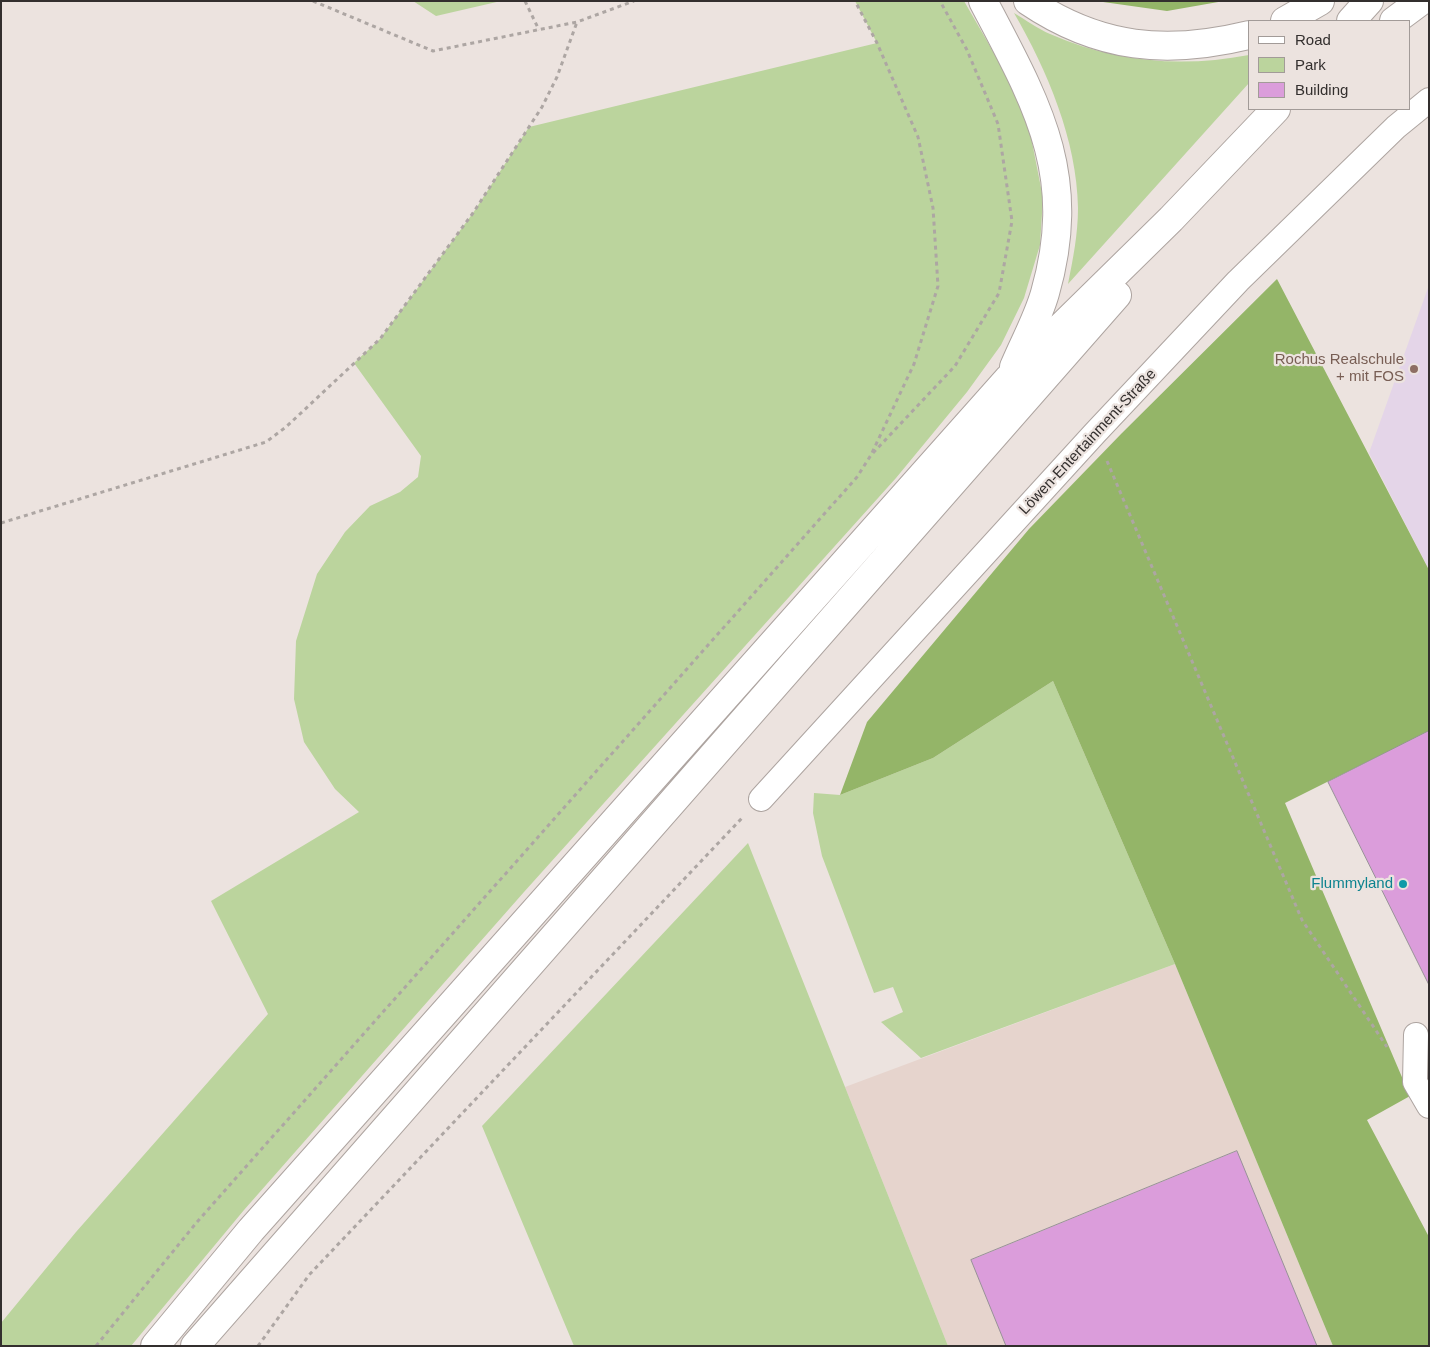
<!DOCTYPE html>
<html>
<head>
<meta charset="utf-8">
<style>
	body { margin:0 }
	#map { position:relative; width:1430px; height:1347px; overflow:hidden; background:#ece3df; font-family:Arial,sans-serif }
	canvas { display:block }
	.frame { position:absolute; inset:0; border:2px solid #332f2e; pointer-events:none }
	.legend { position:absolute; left:1248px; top:20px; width:162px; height:90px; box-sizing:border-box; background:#ece3df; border:1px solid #a29b98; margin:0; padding:6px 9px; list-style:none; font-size:15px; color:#332f2e }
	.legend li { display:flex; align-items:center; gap:10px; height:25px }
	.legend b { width:25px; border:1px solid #a29b98 }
</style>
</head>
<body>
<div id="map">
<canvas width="1430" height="1347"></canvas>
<div class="frame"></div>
<ul class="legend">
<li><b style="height:6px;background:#fff"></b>Road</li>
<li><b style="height:14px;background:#bbd49d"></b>Park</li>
<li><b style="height:14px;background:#db9ddb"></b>Building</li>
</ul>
</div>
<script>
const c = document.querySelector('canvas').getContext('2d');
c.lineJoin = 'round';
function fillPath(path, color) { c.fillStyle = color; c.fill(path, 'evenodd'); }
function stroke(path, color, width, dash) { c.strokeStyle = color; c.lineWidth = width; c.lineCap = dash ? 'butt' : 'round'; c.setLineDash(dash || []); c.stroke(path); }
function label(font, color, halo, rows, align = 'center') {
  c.font = font + ' Arial,sans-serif'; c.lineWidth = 4.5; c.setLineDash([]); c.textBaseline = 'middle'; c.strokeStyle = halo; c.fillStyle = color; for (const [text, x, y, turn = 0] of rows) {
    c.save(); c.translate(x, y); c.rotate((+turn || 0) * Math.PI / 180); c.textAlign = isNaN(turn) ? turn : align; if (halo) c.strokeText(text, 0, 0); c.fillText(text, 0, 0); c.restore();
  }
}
const built = new Path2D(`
	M1175 964 1333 1346H948L845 1087Z`);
const education = new Path2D(`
	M1429 285V570L1369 453Z`);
const green = new Path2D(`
	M413 1H501L436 16Z
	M855 1H964L1013 86 1031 137 1043 198 1040 245 1024 298 1001 345 967 392 896 478 524 892 244 1210 131 1346H1V1323L76 1232 268 1014 211 901 359 812 335 789 304 742 294 699 296 641 317 574 345 532 370 506 400 492 418 477 421 456 354 363 380 339 473 213 529 127 877 43Z
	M1014 13C1026 20 1038 29 1050 34 1114 62 1181 68 1249 55V83L1068 284C1073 259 1078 234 1078 208 1077 140 1047 70 1014 13Z
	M1053 681 1175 964 921 1058 881 1022 903 1012 893 987 874 993 822 856 813 813 814 793 840 795 933 758Z
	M748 843 948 1346H574L482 1126Z`);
const forest = new Path2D(`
	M1096 1H1224L1167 11Z
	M1277 279 1429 570V731L1285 803 1410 1096 1367 1120 1429 1237V1346H1333L1175 964 1053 681 933 758 840 795 867 722 1029 529 1122 433Z`);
const building = new Path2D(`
	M1429 731V985L1328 782Z
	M1237 1151 1317 1346H1006L971 1260Z`);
const path = new Path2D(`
	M313 1 433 51 577 22 634 1
	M525 1 539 30
	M873 453 955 366 999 293 1012 221 998 124 967 50 940 1
	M1107 461 1302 920 1387 1047
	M1 523 266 442 286 427 380 339 473 213 542 107 557 77 577 22
	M96 1346 197 1222 857 477 871 455 914 364 938 286 933 208 918 137 877 43 855 1
	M258 1346 309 1275 742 818`);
const street = new Path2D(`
	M761 799 1095 433 1238 281 1396 127 1429 100
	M1416 1035 1415 1082 1429 1106`);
const highway = new Path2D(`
	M983 1C1037 104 1079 174 1045 293 1038 318 1024 343 1014 367
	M1028 1C1099 49 1167 55 1249 35
	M1285 21 1320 1
	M1351 21 1369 1
	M1394 21 1421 1
	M155 1346 251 1230 1008 379 1171 219 1276 109
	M195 1346 1117 295`);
const markers = [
	[1414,369,5,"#8d6e63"],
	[1403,884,5,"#0f9aa8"]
];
const educationNames = [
	["Rochus Realschule",1404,360],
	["+ mit FOS",1404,377]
];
const streetNames = [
	["Löwen-Entertainment-Straße",1088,442,-47]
];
const cultureNames = [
	["Flummyland",1393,884]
];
fillPath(built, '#e6d4cd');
fillPath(education, '#e4d5e8');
fillPath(green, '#bbd49d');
fillPath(forest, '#94b568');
fillPath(building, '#db9ddb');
stroke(building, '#989298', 1);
stroke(street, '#ada4a0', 26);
stroke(highway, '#ada4a0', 30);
stroke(path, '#ada6a3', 3, [4, 4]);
stroke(street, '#fff', 24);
stroke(highway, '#fff', 28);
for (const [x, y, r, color] of markers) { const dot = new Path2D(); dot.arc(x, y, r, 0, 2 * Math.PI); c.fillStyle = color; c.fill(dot); stroke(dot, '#ece3df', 2); }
label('15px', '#785e54', '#ece3df', educationNames, 'right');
label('15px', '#332f2e', '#ece3df', streetNames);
label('15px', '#0d838f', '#ece3df', cultureNames, 'right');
</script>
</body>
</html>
